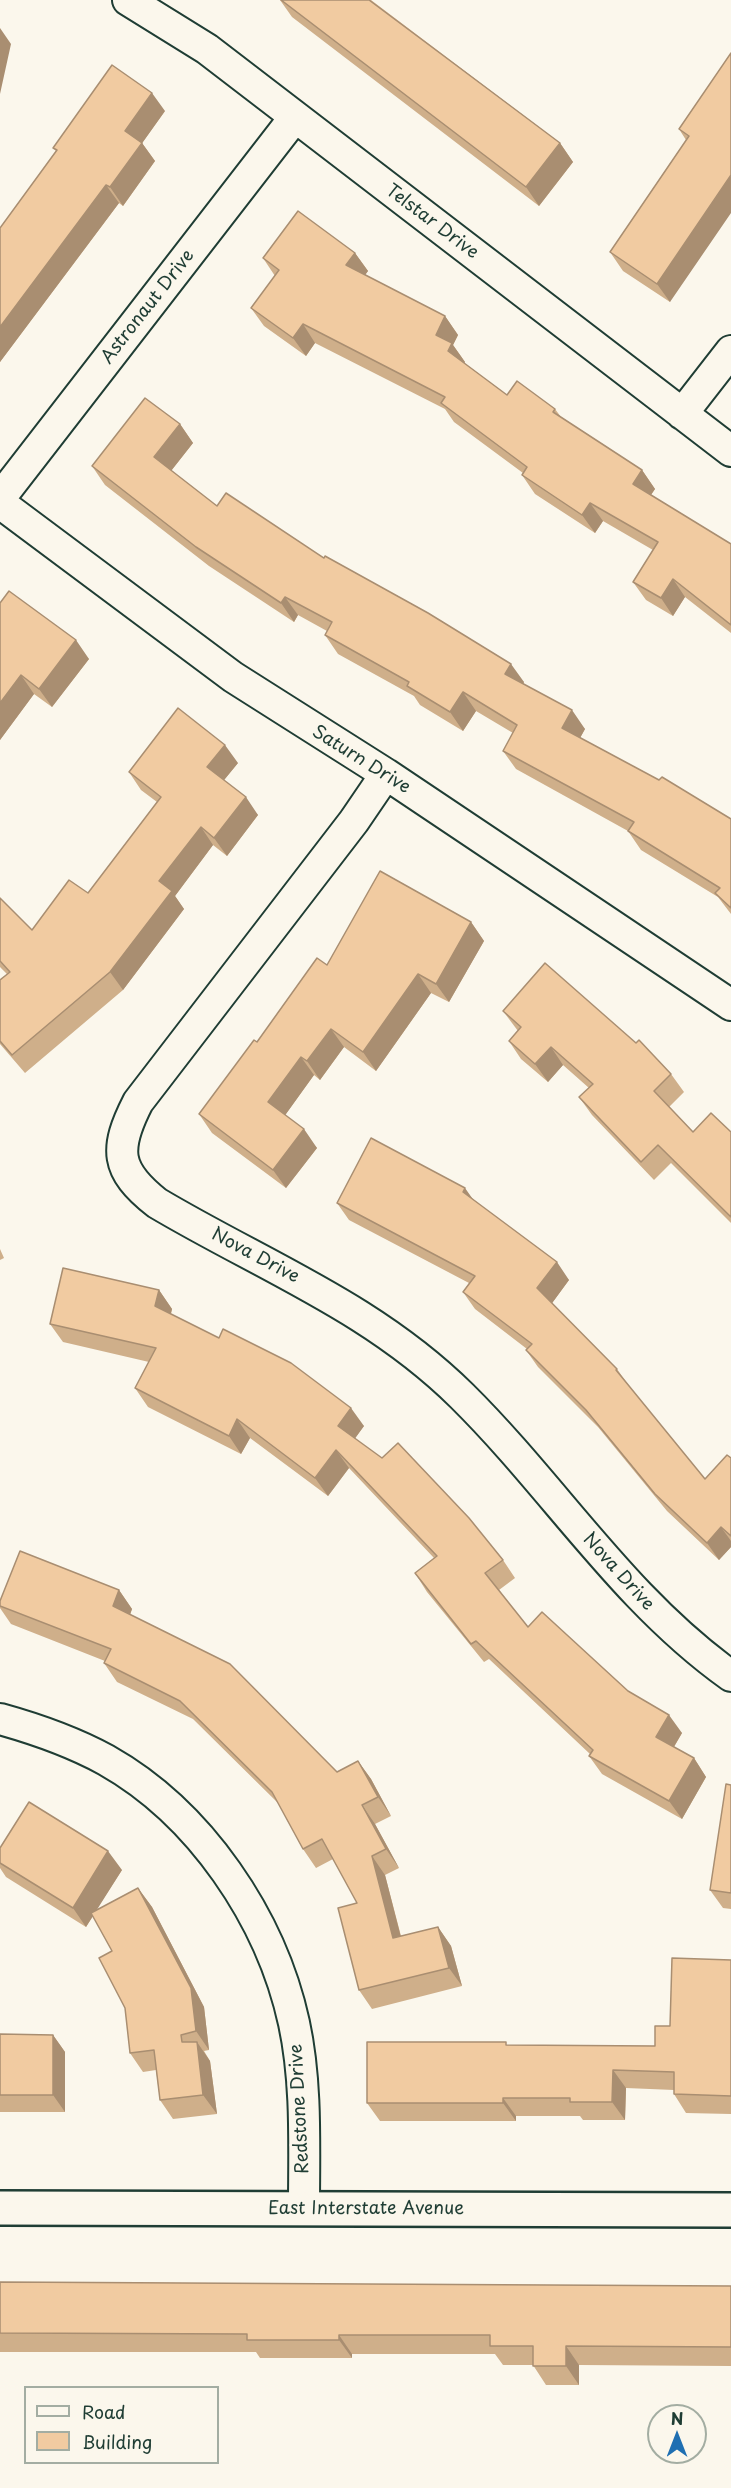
<!DOCTYPE html>
<html>
<head>
<meta charset="utf-8">
<style>
	body { margin:0 }
	#map { position:relative; width:731px; height:2488px; overflow:hidden; background:#fbf7ec; font-family:"Playpen Sans",sans-serif }
	canvas { display:block }
	.legend { position:absolute; left:24px; top:2386px; width:195px; height:78px; box-sizing:border-box; background:#fbf7ec; border:2px solid #a3ada2; margin:0; padding:8px 10px; list-style:none; font-size:18px; color:#1f3d34 }
	.legend li { display:flex; align-items:center; gap:12px; height:30px }
	.legend b { width:30px; border:2px solid #a3ada2 }
	.north { position:absolute; left:647px; top:2404px; width:60px; height:60px; box-sizing:border-box; background:#fbf7ec; border:2px solid #a3ada2; border-radius:50%; rotate:0deg; font-size:16px; font-weight:700; line-height:24px; text-align:center; color:#1f3d34 }
	.north::after { content:''; display:block; margin:auto; width:21px; height:27px; background:#1f6fb2; clip-path:polygon(50% 0,100% 100%,50% 72%,0 100%) }
</style>
</head>
<body>
<div id="map">
<canvas width="731" height="2488"></canvas>
<ul class="legend">
<li><b style="height:8px;background:#fbf7ec"></b>Road</li>
<li><b style="height:16px;background:#f1cba1"></b>Building</li>
</ul>
<div class="north">N</div>
</div>
<script>
const c = document.querySelector('canvas').getContext('2d');
c.lineJoin = 'round';
function stroke(path, color, width, dash) { c.strokeStyle = color; c.lineWidth = width; c.lineCap = dash ? 'butt' : 'round'; c.setLineDash(dash || []); c.stroke(path); }
function fillPath(path, color) { c.fillStyle = color; c.fill(path, 'evenodd'); }
function label(font, color, halo, rows, align = 'center') {
  c.font = font + ' "Playpen Sans",sans-serif'; c.lineWidth = 4.5; c.setLineDash([]); c.textBaseline = 'middle'; c.strokeStyle = halo; c.fillStyle = color; for (const [text, x, y, turn = 0] of rows) {
    c.save(); c.translate(x, y); c.rotate((+turn || 0) * Math.PI / 180); c.textAlign = isNaN(turn) ? turn : align; if (halo) c.strokeText(text, 0, 0); c.fillText(text, 0, 0); c.restore();
  }
}
const street = new Path2D(`
	M128 0 207 49 731 451
	M682 414 731 351
	M0 498 295 117
	M0 503 233 677 386 774 731 1005
	M386 774 354 821 138 1102C114 1149 115 1170 157 1203 263 1266 372 1307 462 1396 555 1488 623 1599 731 1676
	M0 1719C36 1729 73 1742 106 1760 200 1813 271 1918 294 2023 307 2083 304 2147 304 2208`);
const secondary = new Path2D(`
	M0 2208 731 2210`);
const wall = new Path2D(`
	M280 0H371L560 143 573 162 539 206 292 17Z
	M731 53 670 302 623 271 610 252 686 140 679 129Z
	M165 111 142 143 155 161 123 206 119 203 0 362V228L56 151 53 148Z
	M355 253 368 271 365 275 445 316 458 335 453 345 465 362 464 363 507 395 555 409 561 417 642 470 655 489 651 495 731 544V633L685 597 673 616 646 600 633 582 653 550 603 521 595 533 535 494 522 475 523 473 454 422 445 409 315 343 306 356 264 326 251 308 275 276 263 258Z
	M180 424 193 443 171 471 217 506 324 558 524 682 523 684 585 729 580 738 731 819V914L718 897 641 850 628 831 516 769 503 751 513 733 476 711 463 731 420 705 414 696 338 654 325 635 327 631 298 615 294 622 209 566 105 485 92 466Z
	M0 603 89 659 52 707 34 694 0 740Z
	M238 763 224 780 258 815 227 856 213 845 175 896 184 909 123 990 25 1073 0 1044V980L7 974 0 967V898L32 930 88 893 157 802 141 790 129 772Z
	M471 922 484 941 449 1002 431 993 376 1071 344 1047 320 1080 314 1075 285 1115 317 1148 286 1188 212 1133 199 1114 327 965Z
	M503 1011 671 1074 684 1092 669 1107 693 1132H731V1223L671 1163 654 1180 592 1115 579 1097 589 1088 563 1065 548 1082 521 1059 509 1041 518 1031Z
	M473 1199 569 1280 552 1303 617 1369 629 1386 705 1479 731 1458V1547L719 1560 667 1511 598 1427 538 1367 526 1350 527 1349 475 1309 463 1292 469 1283 349 1220 337 1203Z
	M0 1249 4 1258 0 1260Z
	M159 1290 172 1309 171 1314 364 1426 355 1438 503 1560 515 1578 499 1590 528 1627 628 1691 682 1733 674 1747 694 1758 706 1777 682 1819 602 1774 589 1756 590 1754 489 1659 484 1662 427 1592 415 1573 434 1558 349 1468 328 1496 250 1438 241 1454 148 1407 135 1388 149 1362 63 1342 50 1324Z
	M119 1590 132 1609 130 1615 337 1772 358 1761 371 1779 391 1816 375 1824 399 1868 385 1875 401 1936 438 1927 451 1946 462 1986 372 2009 359 1990 357 1903 333 1859 316 1868 303 1849 279 1804 193 1719 117 1682 104 1663 105 1661 11 1624 0 1608V1601Z
	M731 1785V1909L723 1908 710 1890Z
	M0 1848 122 1870 96 1910 138 1888 152 1907 204 2007 209 2050 204 2051 210 2061 217 2114 173 2119 160 2100 156 2070 143 2072 130 2053 125 2008 112 1951 93 1916 86 1927 6 1877 0 1868Z
	M731 1960V2114L686 2113 674 2094V2090L626 2088 625 2120H583L580 2116H516V2121H380L367 2103 507 2045 655 2046Z
	M0 2034 53 2035 65 2052V2112H0Z
	M0 2282 731 2286V2366L579 2365V2385H546L533 2365H503L495 2354H352V2358H260L256 2352H0Z`);
const shadedWall = new Path2D(`
	M0 28 11 44 0 94Z
	M152 93 165 111 138 149 125 131Z
	M142 143 155 161 123 206 110 187Z
	M560 143 573 162 539 206 526 187Z
	M731 175V213L670 302 657 284Z
	M106 185 119 203 0 362V327Z
	M355 253 368 271 359 283 346 265Z
	M445 316 458 335 453 345 465 362 461 370 436 335Z
	M303 324 315 343 306 356 293 338Z
	M180 424 193 443 167 476 154 457Z
	M642 470 655 489 646 502 633 484Z
	M590 503 603 521 595 533 582 515Z
	M673 579 685 597 673 616 661 598Z
	M285 597 298 615 294 622 281 603Z
	M76 640 89 659 52 707 39 689Z
	M511 664 524 682 518 693 505 674Z
	M21 675 34 694 0 740V703Z
	M463 692 476 711 463 731 450 712Z
	M572 710 585 729 575 747 562 728Z
	M225 745 238 763 220 785 207 767Z
	M246 797 258 815 227 856 214 838Z
	M201 827 213 845 175 896 184 909 123 990 110 972 159 881Z
	M471 922 484 941 449 1002 436 984Z
	M418 974 431 993 376 1071 363 1052Z
	M331 1029 344 1047 320 1080 307 1061Z
	M551 1047 563 1065 548 1082 535 1064Z
	M301 1057 314 1075 281 1121 268 1102Z
	M304 1129 317 1148 286 1188 273 1170Z
	M465 1188 477 1205 463 1192Z
	M557 1262 569 1280 550 1306 537 1288Z
	M159 1290 172 1309 168 1324 155 1306Z
	M351 1408 364 1426 351 1444 338 1426Z
	M237 1419 250 1438 241 1454 229 1436Z
	M336 1450 349 1468 328 1496 315 1478Z
	M721 1527 731 1541V1547L719 1560 707 1543Z
	M119 1590 132 1609 126 1625 113 1606Z
	M669 1715 682 1733 669 1755 656 1737Z
	M694 1758 706 1777 682 1819 669 1801Z
	M358 1761 371 1779 391 1816 378 1797Z
	M362 1805 375 1824 399 1868 386 1849Z
	M108 1851 122 1870 86 1927 73 1908Z
	M372 1856 385 1875 406 1957 393 1938Z
	M138 1888 152 1907 204 2007 209 2050 196 2031Z
	M438 1927 451 1946 462 1986 449 1968Z
	M53 2035 65 2052V2112L53 2095Z
	M197 2042 210 2061 217 2114 203 2095Z
	M613 2070 626 2088 625 2120 612 2102Z
	M503 2098 516 2116V2121L503 2103Z
	M339 2335 352 2354V2358L339 2340Z
	M566 2346 579 2365V2385L566 2366Z`);
const building = new Path2D(`
	M281 0H369L560 143 526 187Z
	M731 53V175L657 284 610 252 689 136 679 129Z
	M112 65 152 93 125 131 142 143 110 187 106 185 0 327V228L57 150 53 148Z
	M298 211 355 253 346 265 445 316 436 335 452 343 448 351 507 395 517 381 555 409 553 412 642 470 633 484 731 544V625L673 579 661 598 633 582 658 542 590 503 582 515 522 475 527 467 441 403 445 397 303 324 293 338 251 308 279 270 263 258Z
	M145 398 180 424 154 457 217 506 226 493 324 558 325 556 428 613 511 664 505 674 572 710 562 728 659 780 662 777 731 819V908L715 893 720 888 628 831 634 822 503 751 517 725 463 692 450 712 407 686 409 682 325 635 332 622 285 597 281 603 196 547 92 466Z
	M9 591 76 640 39 689 21 675 0 703V603Z
	M178 708 225 745 207 767 246 797 214 838 201 827 159 881 172 891 110 972 12 1055 0 1041V980L10 972 0 961V898L32 930 69 880 88 893 161 797 129 772Z
	M380 871 471 922 436 984 418 974 363 1052 331 1029 307 1061 301 1057 268 1102 304 1129 273 1170 199 1114 254 1040 257 1042 317 958 327 965Z
	M545 963 636 1043 639 1040 671 1074 654 1091 693 1132 711 1113 731 1132V1217L658 1145 641 1162 579 1097 593 1084 551 1047 535 1064 509 1041 521 1027 503 1011Z
	M371 1138 465 1188 463 1192 557 1262 537 1288 617 1369 616 1370 705 1479 727 1455 731 1458V1536L721 1527 707 1543 655 1494 586 1410 526 1350 532 1344 463 1292 475 1276 337 1203Z
	M63 1268 159 1290 155 1306 219 1338 223 1329 291 1363 351 1408 338 1426 382 1458 398 1443 469 1518 503 1560 485 1573 528 1627 542 1612 628 1691 669 1715 656 1737 694 1758 669 1801 589 1756 593 1750 476 1641 471 1644 415 1573 437 1556 336 1450 315 1478 237 1419 229 1436 135 1388 156 1348 50 1324Z
	M20 1551 119 1590 113 1606 230 1664 337 1772 358 1761 378 1797 362 1805 386 1849 372 1856 393 1938 438 1927 449 1968 359 1990 338 1908 357 1903 322 1839 303 1849 272 1792 180 1701 104 1663 111 1649 0 1606V1601Z
	M726 1784 731 1785V1893L710 1890Z
	M29 1802 108 1851 73 1908 0 1863V1848Z
	M138 1888 191 1988 196 2031 181 2035 182 2042H197L203 2095 160 2100 154 2050 130 2053 125 2008 99 1958 112 1951 91 1913Z
	M672 1958 731 1960V2096L674 2094V2072L613 2070 612 2102H570V2098H503V2103H367V2042H506V2045L655 2046V2026H670Z
	M0 2034 53 2035V2095H0Z
	M0 2282 731 2286V2347L566 2346V2366H533V2346H490V2335H339V2340H247V2334L0 2333Z`);
const streetNames = [
	["Telstar Drive",432,222,37],
	["Astronaut Drive",148,307,-52],
	["Saturn Drive",361,760,32],
	["Nova Drive",255,1256,28],
	["Nova Drive",618,1572,48],
	["Redstone Drive",300,2109,-93],
	["East Interstate Avenue",366,2209]
];
stroke(street, '#1f3d34', 34);
stroke(secondary, '#1f3d34', 38);
stroke(street, '#fbf7ec', 30);
stroke(secondary, '#fbf7ec', 33);
fillPath(wall, '#cfaf8a');
fillPath(shadedWall, '#a98e71');
fillPath(building, '#f1cba1');
stroke(building, '#a98e71', 1.5);
label('18px', '#1f3d34', '#fbf7ec', streetNames);
</script>
</body>
</html>
